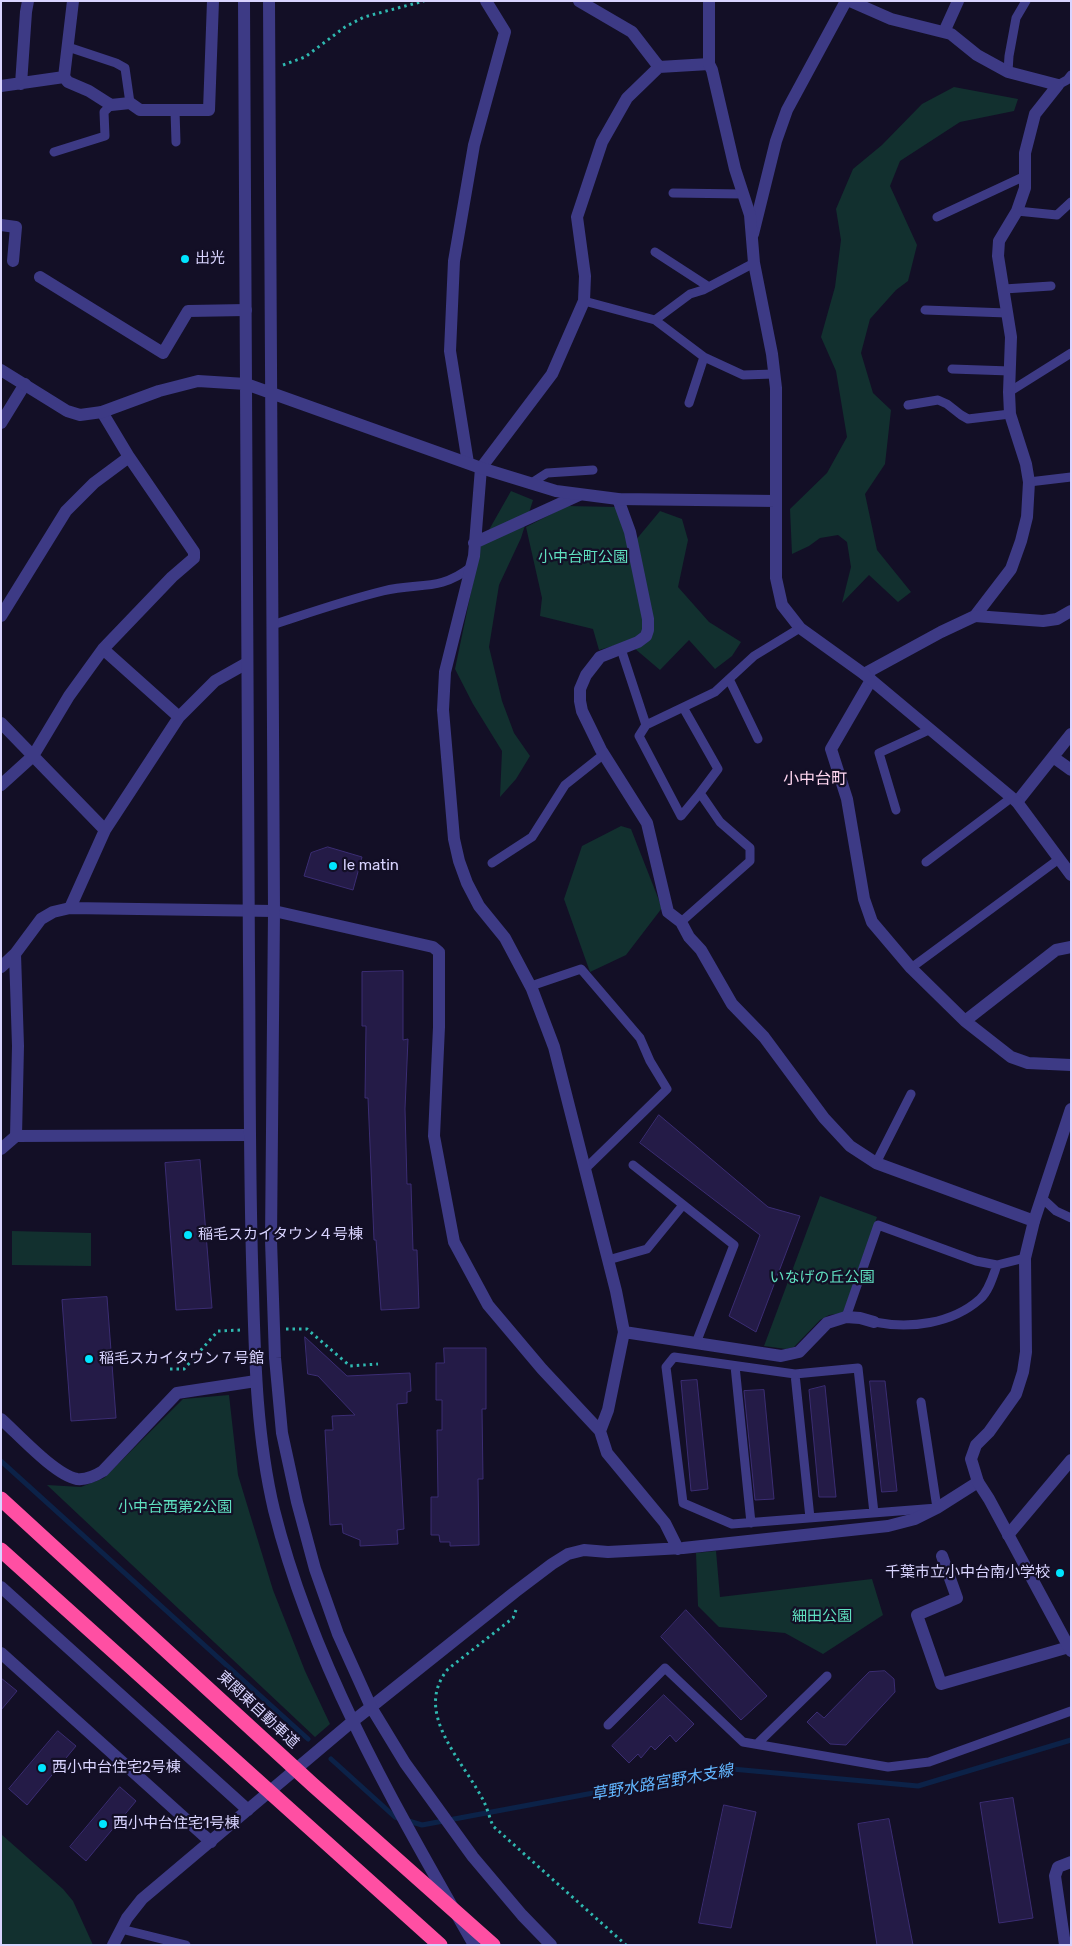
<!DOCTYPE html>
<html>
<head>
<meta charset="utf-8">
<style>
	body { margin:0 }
	#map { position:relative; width:1072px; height:1946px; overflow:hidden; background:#130f26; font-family:Rubik,sans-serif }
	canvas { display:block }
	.frame { position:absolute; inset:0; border:2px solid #d9d4ff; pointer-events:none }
</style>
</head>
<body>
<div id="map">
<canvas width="1072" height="1946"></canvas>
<div class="frame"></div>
</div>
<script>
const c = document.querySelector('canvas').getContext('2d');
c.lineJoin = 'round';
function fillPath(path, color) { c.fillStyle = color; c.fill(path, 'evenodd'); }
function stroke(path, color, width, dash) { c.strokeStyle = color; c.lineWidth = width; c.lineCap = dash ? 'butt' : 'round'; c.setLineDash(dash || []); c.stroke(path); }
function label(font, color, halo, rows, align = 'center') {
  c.font = font + ' Rubik,"Noto Sans JP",sans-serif'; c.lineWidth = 4.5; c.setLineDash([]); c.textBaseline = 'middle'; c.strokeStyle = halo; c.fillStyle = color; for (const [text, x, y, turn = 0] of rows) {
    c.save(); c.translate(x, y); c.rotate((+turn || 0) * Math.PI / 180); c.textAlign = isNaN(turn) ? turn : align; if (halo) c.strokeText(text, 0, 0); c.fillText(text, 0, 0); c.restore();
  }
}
const green = new Path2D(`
	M954 87 1018 99 1014 111 960 122 900 161 890 186 917 245 908 281 896 290 870 319 861 353 873 393 891 410 885 464 865 494 877 550 911 592 898 602 869 575 842 603 851 567 847 542 838 535 820 538 809 546 792 554 790 509 827 473 847 437 836 371 821 337 835 287 841 240 836 209 853 169 882 145 922 104Z
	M511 491 533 500 521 538 499 585 489 647 502 701 514 733 530 756 516 779 500 797 502 751 473 704 455 669 481 544Z
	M567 506 616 507 635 541 660 511 682 519 688 540 678 587 709 622 741 642 732 656 715 669 689 640 660 670 627 642 599 650 593 629 540 616 542 598 526 527Z
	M621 826 631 829 662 908 626 955 590 972 564 899 582 846Z
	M820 1196 877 1217 843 1313 829 1315 820 1320 794 1347 786 1349 764 1346Z
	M12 1231 91 1233V1266L12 1265Z
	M229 1395 238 1475 273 1590 305 1671 330 1724 315 1737 47 1485 81 1487 104 1478 183 1399Z
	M716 1551 720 1597 872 1579 883 1615 823 1654 785 1633 719 1627 698 1606 696 1553Z
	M1 1834 63 1889 73 1901 93 1945H1Z`);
const stream = new Path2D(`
	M1 1461 308 1739
	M331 1759 395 1817 422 1825 711 1771 732 1769 918 1786 1071 1740`);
const building = new Path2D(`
	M328 847 362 857 353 890 304 876 311 853Z
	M403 971V1040L408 1039 405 1109 407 1184H411L413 1250H417L419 1308 381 1310 376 1240H374L368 1098H365L366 1026H362V972Z
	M659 1115 768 1207 800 1216 756 1332 729 1316 760 1235 640 1143Z
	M200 1160 212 1308 176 1310 165 1163Z
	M107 1297 116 1418 71 1421 62 1300Z
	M305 1337 347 1376 410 1373 411 1391 407 1392V1403L397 1404 404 1529 397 1530 398 1544 360 1546V1540L343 1533 342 1524 330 1525 325 1430H333L332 1416 355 1415 318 1376 308 1374Z
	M444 1348H486V1409H482L483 1479H478L479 1545 450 1546V1542H440L439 1535H431V1497H438L437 1430H442V1400H436V1363H444Z
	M697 1380 708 1489 691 1491 681 1381Z
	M870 1381H885L897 1491 882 1492Z
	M825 1386 836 1497H819L809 1390Z
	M764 1390 774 1499 755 1500 744 1391Z
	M686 1610 767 1696 741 1720 661 1637Z
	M885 1671 894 1679 895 1692 846 1745 830 1744 807 1722 817 1712 824 1718 869 1672Z
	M1 1678 17 1691 1 1710Z
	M664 1695 694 1724 676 1742 670 1735 655 1750 651 1746 641 1758 638 1754 629 1763 612 1746Z
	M58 1731 76 1746 27 1805 9 1789Z
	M120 1787 136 1801 86 1861 70 1847Z
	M1013 1798 1033 1918 999 1923 980 1803Z
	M724 1805 756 1812 731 1928 699 1923Z
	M889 1819 913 1945H877L858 1824Z`);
const path = new Path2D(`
	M283 65 305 57 345 27 364 17 424 1
	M286 1329H307L350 1366 378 1364
	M170 1369H184L218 1331 242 1330
	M516 1610 513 1618 448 1669C411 1714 466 1763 485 1804 488 1811 490 1819 493 1826L626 1945`);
const service = new Path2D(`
	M68 47 116 63 125 68 130 103
	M1008 72 1009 56 1016 18 1026 1
	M1058 85 1067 80 1071 75
	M175 111 176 142
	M54 152 105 136 104 112 111 105
	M673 193 743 194
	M1017 211 1057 215 1071 202
	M937 217 1025 176
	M655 252 709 287
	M1004 289 1051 286
	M584 301 655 320 690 294 703 290 754 263
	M925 310 1007 313
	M655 320 704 357 743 375 774 374
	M952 369 1010 371
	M1009 392 1071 353
	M689 403 704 357
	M908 405 938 400 947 404 961 415 968 419 1010 414
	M1029 482 1071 477
	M530 484 547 473 593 470
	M272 625C309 613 346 600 383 591 419 582 439 592 471 567
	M621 649 646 725
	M729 679 758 739
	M684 709 718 769 700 793
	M896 810 879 753 929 730
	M926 862 1011 798
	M492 863 532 837 565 785 604 754
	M681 922 750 861V848L720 822 700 793 681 816 639 736 646 725 715 692 754 656 800 628
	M911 968 1059 859
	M531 986 581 969 640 1038 650 1061 667 1089 585 1169
	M876 1163 911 1094
	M633 1165 734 1245 696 1343
	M1042 1198 1056 1211 1071 1218
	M608 1260 647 1249 683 1205
	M846 1317 878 1225 976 1261 997 1265 1025 1258
	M874 1322C910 1329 952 1324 980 1299 989 1291 993 1276 997 1265
	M735 1366 751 1523
	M795 1374 810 1518
	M874 1513 858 1368 795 1374 674 1357 666 1367 683 1503 732 1524 937 1508 921 1402
	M608 1725 665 1668 743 1742 888 1767 929 1762 1071 1711
	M757 1744 827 1676
	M121 1929 186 1945`);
const minor = new Path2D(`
	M579 1 632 32 659 67
	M850 1 891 19 951 34 977 55 1008 72 1058 85 1035 114 1025 153V188L1017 211 999 241 998 256 1011 337 1009 392 1010 414 1026 464 1029 482 1027 517 1021 541 1011 569 975 616 941 632 864 674
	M944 32 958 1
	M64 77 68 82 89 91 111 105 130 103 140 110H209L213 1
	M21 84 26 12 28 1
	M1 86 64 77 73 1
	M1 225 16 227 13 261
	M753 234 776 141 787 110 846 1
	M40 277 163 353 188 311 246 310
	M1 423 25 384
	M468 463 450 351 454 261 474 145 505 32 486 1
	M618 499 630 532 648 619V630L646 636 638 642 600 657 586 675 580 689V701L582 711 601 750 647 823 668 912 681 922 689 937 701 950 732 1004 764 1037 824 1118 850 1146 876 1163 1034 1221
	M474 543 579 495
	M1 616 66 511 94 483 129 457
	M103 649 179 717
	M871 680 831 749 847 799 864 899 872 922 911 968 965 1021 1011 1057 1028 1063 1071 1065
	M1 723 105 830
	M1053 757 1071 770
	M1 785 33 756 69 696 103 649 172 577 194 558V552L129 457 102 412
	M1017 802 1071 734
	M70 908 105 830 179 717 215 681 247 663
	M1 967 15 954
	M965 1021 1056 950 1071 947
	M16 1136 18 1046 15 954 41 919 53 912 70 908 274 911 433 947 439 952V1027L434 1136 454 1242 488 1305 542 1369 600 1431 607 1453 665 1523 678 1549
	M1 1149 16 1136 250 1135
	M624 1332 781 1356 799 1352 827 1323 846 1317 860 1318 874 1322
	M1 1419C19 1435 55 1475 77 1479 87 1480 95 1476 103 1471L177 1393 256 1381
	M600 1431 608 1410 624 1332 616 1291 554 1047 532 989 505 938 479 906 467 883 459 861 454 839 443 710 445 672 474 556 481 468 552 374 584 301 585 276 577 217 602 142 627 98 659 67 709 64
	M1008 1535 1071 1460
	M942 1556 957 1598 917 1615 941 1684 1069 1647
	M1 1653 211 1842
	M371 1707 515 1592 552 1564 568 1554 584 1550 608 1552 683 1548 888 1526 915 1519 937 1508 978 1482
	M1065 1945 1055 1876 1058 1867 1071 1862`);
const tertiary = new Path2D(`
	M244 1C246 321 248 641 249 962 250 1072 249 1182 253 1292 255 1365 257 1438 274 1510 313 1666 395 1806 474 1945
	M269 1 274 911 271 1240 275 1358 282 1433 297 1502 315 1569 338 1634 371 1707 405 1763 473 1857 522 1915 551 1945
	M709 1V64L712 70 735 169 750 215 754 263 772 354 776 388V578L782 605 800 628 864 674 1017 802 1071 875
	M1 370 67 411 80 415 102 412 159 391 198 381 246 384 481 468 556 491 618 499 776 501
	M975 616 1043 621 1057 619 1071 611
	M1071 1109 1034 1221 1025 1258 1026 1352 1023 1372 1016 1394 989 1432 976 1445 971 1459 978 1482 989 1499 1071 1651
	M1 1587 248 1810
	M113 1945 127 1918 142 1899 353 1721 371 1707`);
const motorway = new Path2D(`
	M1 1499 313 1785 493 1945
	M1 1550 440 1945`);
const markers = [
	[185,259,5,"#00e5ff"],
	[333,866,5,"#00e5ff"],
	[188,1235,5,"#00e5ff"],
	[89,1359,5,"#00e5ff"],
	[1060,1573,5,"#00e5ff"],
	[42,1768,5,"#00e5ff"],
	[103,1824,5,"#00e5ff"]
];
const poiNames = [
	["出光",195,259],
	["le matin",343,866],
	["稲毛スカイタウン４号棟",198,1235],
	["稲毛スカイタウン７号館",99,1359],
	["千葉市立小中台南小学校",1050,1573,"right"],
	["西小中台住宅2号棟",52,1768],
	["西小中台住宅1号棟",113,1824]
];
const parkNames = [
	["小中台町公園",583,558],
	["いなげの丘公園",822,1278],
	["小中台西第2公園",175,1508],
	["細田公園",822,1617]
];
const streetNames = [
	["東関東自動車道",258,1710,43]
];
const neighbourhoodNames = [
	["小中台町",815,779]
];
const waterNames = [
	["草野水路宮野木支線",662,1783,-10]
];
fillPath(green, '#12302f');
stroke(stream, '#0c2248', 5);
fillPath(building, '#241b47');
stroke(building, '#3b2d73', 1);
stroke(path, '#2fb8b0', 3, [2.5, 4]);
stroke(service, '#3d3a85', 9);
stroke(minor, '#3d3a85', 12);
stroke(tertiary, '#3d3a85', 12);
stroke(motorway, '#ff4fa3', 15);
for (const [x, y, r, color] of markers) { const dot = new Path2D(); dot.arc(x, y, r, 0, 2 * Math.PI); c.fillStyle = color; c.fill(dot); stroke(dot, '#130f26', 2); }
label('15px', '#d9d4ff', '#130f26', poiNames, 'left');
label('15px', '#5fe0c0', '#130f26', parkNames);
label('15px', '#d9d4ff', '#130f26', streetNames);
label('16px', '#ffd6f0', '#130f26', neighbourhoodNames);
label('italic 16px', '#62b6ff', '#130f26', waterNames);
</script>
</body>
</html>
